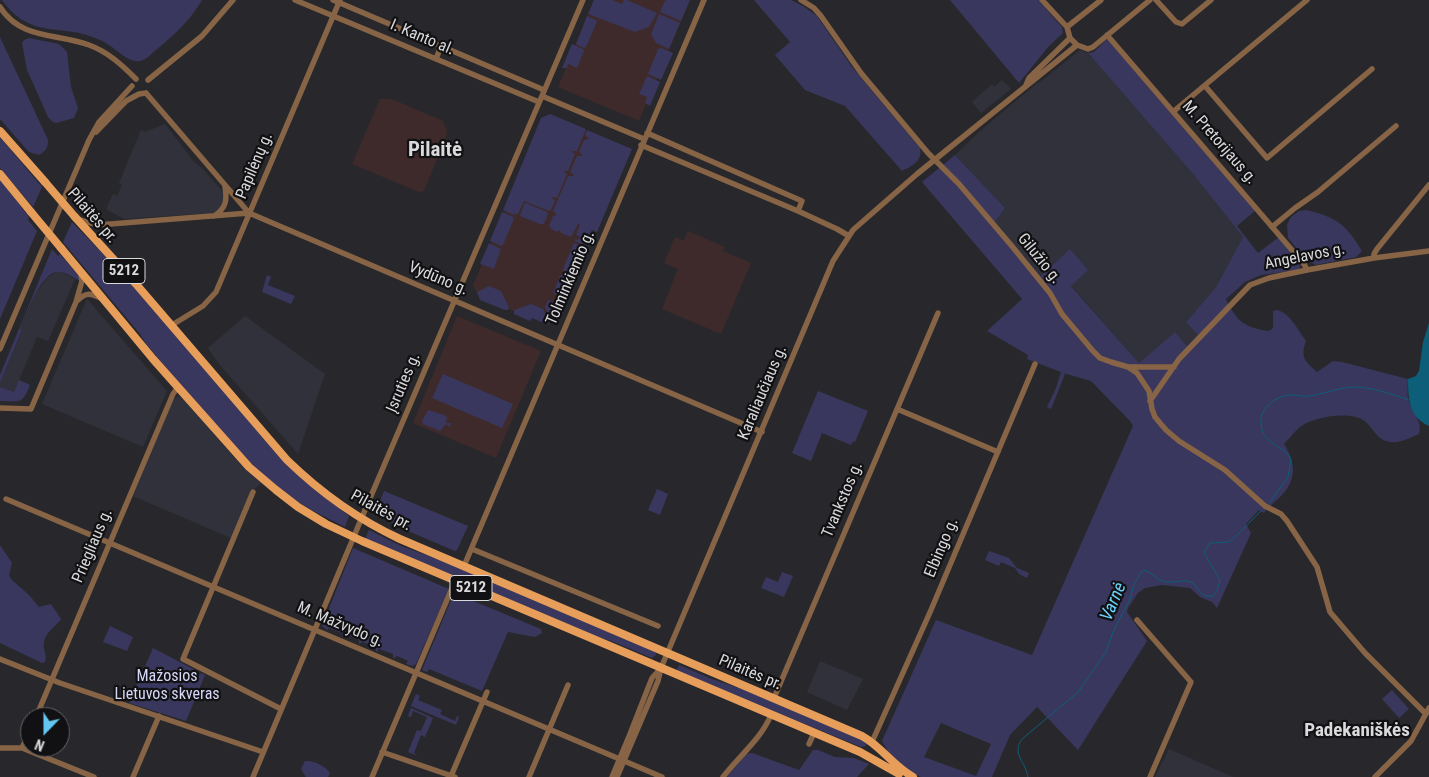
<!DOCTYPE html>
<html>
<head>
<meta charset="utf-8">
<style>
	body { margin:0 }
	#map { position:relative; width:1429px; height:777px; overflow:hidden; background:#28282c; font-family:"Roboto Condensed",sans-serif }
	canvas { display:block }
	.north { position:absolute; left:20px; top:707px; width:50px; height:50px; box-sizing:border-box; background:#111113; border:1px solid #616164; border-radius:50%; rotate:202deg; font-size:14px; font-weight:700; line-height:20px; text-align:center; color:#dadadd }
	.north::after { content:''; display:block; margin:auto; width:18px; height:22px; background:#64c5ee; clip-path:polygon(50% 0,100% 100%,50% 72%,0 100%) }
</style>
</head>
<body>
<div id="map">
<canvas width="1429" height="777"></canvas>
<div class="north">N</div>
</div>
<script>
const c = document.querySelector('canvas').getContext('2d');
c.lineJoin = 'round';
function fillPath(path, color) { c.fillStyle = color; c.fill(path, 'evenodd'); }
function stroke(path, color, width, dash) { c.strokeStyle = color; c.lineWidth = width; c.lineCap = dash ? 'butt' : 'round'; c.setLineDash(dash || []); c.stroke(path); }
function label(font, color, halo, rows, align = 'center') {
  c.font = font + ' "Roboto Condensed",sans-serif'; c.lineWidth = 4.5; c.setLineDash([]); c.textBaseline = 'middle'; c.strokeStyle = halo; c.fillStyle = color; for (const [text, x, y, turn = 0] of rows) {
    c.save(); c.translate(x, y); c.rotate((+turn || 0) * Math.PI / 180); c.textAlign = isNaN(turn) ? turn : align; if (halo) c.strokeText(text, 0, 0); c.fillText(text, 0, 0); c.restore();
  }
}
const built = new Path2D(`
	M1080 50 1088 53 1193 174 1243 237 1216 287 1187 321 1198 335 1187 346 1175 332 1139 363 1071 285V249L1042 276 993 223 1005 208 955 155 978 133 1036 84 1044 79Z
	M1002 80 1011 89 981 113 972 102 992 84 994 87Z
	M165 124 194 162 201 167 223 192 224 202 221 208 213 213 124 219 106 209 113 194 117 196 122 185 119 183 141 130 145 132Z
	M56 272H60L75 279 48 341 37 337 14 392 0 387V383L22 331 20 329 34 296 47 278Z
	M87 299 167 391 143 447 42 404Z
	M245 316 325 374 298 454 220 365 208 348Z
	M178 396 183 398 233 456 262 483 252 491 231 538 133 496 173 400Z
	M820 661 863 679 847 710 807 692Z
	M1169 749 1233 777H1155Z`);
const education = new Path2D(`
	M594 0H690L639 121 558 87Z
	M380 99H391L399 102 443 121 447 132 446 137 424 191 419 192 352 164Z
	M547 115 627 149 589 228 591 233 554 321 548 324 516 309 513 311 509 309 507 306 477 293 473 285Z
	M688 231 725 247 723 251 751 263 721 334 662 309 678 269 664 263 675 237 684 241Z
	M457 316 541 351 496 458 413 423Z`);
const green = new Path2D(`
	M2 0H202C190 21 174 35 156 50 151 54 146 60 140 61 127 63 115 47 104 42 63 20 33 43 2 0Z
	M594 0H612L622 4 624 0H627L657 13 649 27 635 32 588 14Z
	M667 0H690L681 21 660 12 665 1Z
	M754 0H791L803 6 817 16 852 67 920 148C923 161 912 166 902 171L845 106 805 90 775 55 790 42Z
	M950 0H1038L1062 27 1063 33 1049 46 1019 83Z
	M659 14 680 23 669 49 656 43 651 34Z
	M587 16 596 20 597 22 586 47 584 48 576 44Z
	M0 37 48 140C48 148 46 151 39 155L29 152 0 119Z
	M29 38 59 44 67 52 71 87 78 108 74 118 56 123 53 122 48 117 27 70 22 43 24 40Z
	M1106 40H1108L1255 211 1237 226 1258 253 1279 237 1301 264 1299 270 1261 275 1245 282 1226 299C1236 321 1245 328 1269 331L1273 328V311L1277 310C1290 313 1298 330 1306 341 1300 358 1305 361 1317 372L1333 361 1342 362 1408 379C1408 385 1407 393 1408 399 1411 411 1423 420 1419 434 1409 438 1398 445 1386 441 1375 438 1373 426 1363 420 1349 411 1313 417 1300 427 1294 432 1289 439 1284 444 1296 462 1297 480 1281 496 1275 502 1269 506 1264 513L1259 510 1246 524 1251 533 1217 608 1212 602 1200 597 1190 588 1162 585 1145 588 1138 593 1128 608 1127 612 1147 641 1078 750 1037 707 1010 735 992 777H921L909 771 891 757 882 741 936 620 1032 655 1133 426 1130 421 1091 381 1063 373 1065 374 1051 409 1047 407 1056 388 1061 372 1027 359 1028 355 987 331 1022 299 922 182 955 155 1005 208 994 223 1041 276 1070 249 1088 270 1071 286 1139 363 1175 332 1187 346 1198 335 1186 322 1216 287 1243 237 1193 174 1088 53 1094 52ZM941 723 991 744 976 776 924 757Z
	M572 44 583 49 584 51 577 68 568 64 567 68H562Z
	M661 48 673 53 661 80 648 74 658 49Z
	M647 76 660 82 650 106 645 103 647 97 639 94Z
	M550 114 586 129 577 151H571L575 154 568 171H563L567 174 557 198 552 197V198L555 201 551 210 549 211 524 201 518 214 514 215 503 210 541 118Z
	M587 130 632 149 597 232 592 230 591 232 596 234 592 244 587 246 575 241 574 239 578 240 580 237 576 235 580 224H578L571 237 561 233 560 230 557 232 551 229 549 226 553 216 557 215 553 211 568 176H573L574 175 570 172 577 156H582V155L579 152 584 140 589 139 585 135Z
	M0 137 42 187 33 207 0 168Z
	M0 179 29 217 28 220 37 231 0 319Z
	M526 203 547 212 548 214 544 224H540L520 216 524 204Z
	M1306 210C1336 217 1346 224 1362 251L1356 257 1316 265 1306 260 1288 238 1287 225 1291 217 1299 211Z
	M502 212 513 217 514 219 503 245 501 246 490 241Z
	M72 222 132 284 313 488 349 516 345 527C326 517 305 508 288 495 233 453 191 396 146 344L140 334 63 242Z
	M489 243 501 249 494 269 480 264Z
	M574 243 590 249 577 278 564 273 563 269Z
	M52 249 58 256 60 254 79 276 80 281C74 278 66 272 58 272 42 270 25 316 20 329L22 330 0 383V375Z
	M564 274 577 280 568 300 553 293 560 276Z
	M267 275 271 277 268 285 295 296 291 304 262 292Z
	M489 286 501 291 509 307 508 310H505L480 300 477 292Z
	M557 299 567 302 561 317 552 322 545 307 548 300 555 303Z
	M531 304 543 309 550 323 546 324 532 318 530 321 514 314V310Z
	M443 374 513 404 502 428 432 398Z
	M19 380 30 385C22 405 21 401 0 401V387L14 392Z
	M818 391 868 411 855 442 853 441 851 445 822 433 811 461 792 453Z
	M428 410 444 415 447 417 446 423H451L450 427 446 424 440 431 423 424 422 421Z
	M657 489 668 494 660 515 648 510Z
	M384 491 468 526 457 550 455 551 408 531 375 514Z
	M369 530 401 546 443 561 651 650 655 652 656 655 652 658 614 642 589 634 365 539Z
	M0 545 12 563 9 575 12 580 29 595 39 607 51 604 61 619C56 626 45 633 44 642 42 650 48 654 45 662L42 663 0 643Z
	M353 548 449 589 416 664 412 666 406 664 408 661 397 656 393 659V654L379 649 376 652V647L362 642 359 644V640L345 634 342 637V633L329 628 327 630 322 626Z
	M989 551 1009 558 1017 568 1029 573 1027 578 1019 574 1015 568 1001 562 999 566 985 560Z
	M782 572 793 576 784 597 761 588 766 577 778 582Z
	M454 593 541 629 542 633 535 637 508 632 482 691 429 669 427 672 422 670Z
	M110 626 133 637 127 651 103 642Z
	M153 648 197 671 196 673 200 675 201 673 205 675 186 721 129 703Z
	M679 665 712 679 742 689 860 738 867 743 866 746 861 747 676 671Z
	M1392 690 1409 709 1399 718 1382 699Z
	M416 694 420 696 418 700 442 710 440 714 455 721 457 716 459 717 456 725 411 706Z
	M411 708 433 718 425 737 421 735 414 753 418 756 408 752 417 730 421 731 427 717 413 711 411 717 408 716Z
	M813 750H818L835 757 854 758 869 764 857 777H727L746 754 752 753 799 770Z
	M305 761C313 760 326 766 330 773L328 777H306L301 769Z`);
const water = new Path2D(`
	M1429 323V426C1409 417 1408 399 1408 379L1416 376 1419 371 1423 342Z`);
const stream = new Path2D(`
	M1270 502 1288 477 1291 460C1285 444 1263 447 1261 424 1259 407 1278 394 1294 395 1299 395 1303 397 1309 396 1323 394 1338 388 1353 387 1372 387 1391 394 1409 400
	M1028 777C1026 762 1011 754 1022 739L1078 692 1106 652 1113 632 1130 599 1134 584 1143 570C1152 571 1157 581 1167 582 1174 583 1184 579 1191 582 1200 587 1198 598 1213 596L1217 591 1220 580 1206 556 1204 552 1210 543 1229 542C1241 532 1250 522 1261 511`);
const minor = new Path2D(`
	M295 0 539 102
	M333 0 544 90
	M801 0 814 8 821 16 861 73 928 153 959 184 1011 245 1050 293 1062 314 1093 351 1100 358 1111 362 1128 367 1137 373 1149 391 1152 409 1155 417 1166 430 1179 441 1225 470 1265 506 1281 514 1287 521 1317 567 1330 612 1365 653 1426 714
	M1042 0 1067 27 1070 38 1077 45 1088 49 1093 47 1150 0
	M1156 0 1176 22 1182 24 1211 0
	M0 7C21 40 57 33 89 45 108 52 122 65 136 79
	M1067 27 1101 0
	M1107 35 1304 264 1307 270
	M436 59 441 46
	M148 80 202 36 233 0
	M1026 85 1029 78 1070 38
	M1205 86 1267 158 1372 69
	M146 93 249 213 762 432
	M542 96 644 139
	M1174 111 1307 0
	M96 132 126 101 139 94 146 93
	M647 133 802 201 798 211
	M641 145 798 211 837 229 849 236
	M214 216C227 208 227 199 225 186
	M80 220 98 225 249 213
	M1272 227 1295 208 1318 192 1396 126
	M1374 258V254L1377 249 1429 185
	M78 300C87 291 92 294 103 299
	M172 325 203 306 216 292 340 0
	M0 349 89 140 99 122 132 86
	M1129 367H1174
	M1150 401 1179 359 1250 285 1269 278 1307 270 1374 258 1429 251
	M0 408 31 409 76 302 82 281 81 274
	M897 409 998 452
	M253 492 183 659 281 709
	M6 499 662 777
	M472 549 658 626
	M464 566 704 0
	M1137 620 1191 682 1150 777
	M0 659 60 683 263 752
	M774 698 938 313
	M36 717 173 394 178 387
	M872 742 931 610 1035 364
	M809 744 814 733
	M0 748H22L94 777
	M22 748 30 730
	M382 752 455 777
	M451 776 487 692
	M133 777 159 716
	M253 777 365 510 583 0
	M372 777 455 581
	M529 777 568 685
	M612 777 630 734 652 678 661 668
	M617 777 658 681 661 668 833 261 853 230 917 174 1077 45
	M723 777C739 756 761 739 771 715
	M1375 777 1411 741 1429 708`);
const major = new Path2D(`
	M0 131 45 182
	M0 174 31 212
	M75 217 136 284 287 460C321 493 357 519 400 539L862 736C882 747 892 765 913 777
	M61 248 153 359 249 467 276 490 298 507 326 524 362 541 860 752 899 774`);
const majorBridge = new Path2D(`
	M45 182 75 217
	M31 212 61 248`);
const shields = [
	[124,271,42],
	[471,588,42]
];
const shieldNames = [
	["5212",124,271],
	["5212",471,588]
];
const streetNames = [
	["I. Kanto al.",422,38,23],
	["M. Pretorijaus g.",1219,143,49],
	["Papilėnų g.",255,166,-67],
	["Pilaitės pr.",92,216,49],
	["Angelavos g.",1305,257,-11],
	["Gilužio g.",1039,259,51],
	["Tolminkiemio g.",571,278,-67],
	["Vydūno g.",438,279,23],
	["Įsruties g.",404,383,-67],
	["Karaliaučiaus g.",763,393,-67],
	["Tvankstos g.",843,500,-67],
	["Pilaitės pr.",381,511,29],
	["Priegliaus g.",93,546,-67],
	["Elbingo g.",942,548,-67],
	["M. Mažvydo g.",340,625,23],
	["Pilaitės pr.",750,673,23]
];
const parkNames = [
	["Mažosios",167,677],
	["Lietuvos skveras",167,695]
];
const waterNames = [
	["Varnė",1114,602,-67]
];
const quarterNames = [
	["Padekaniškės",1357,731]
];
const districtNames = [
	["Pilaitė",435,151]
];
fillPath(built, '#31313b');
fillPath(education, '#3e2a2a');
fillPath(green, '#39375d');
fillPath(water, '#0d5e78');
stroke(stream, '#0d5e78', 1);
stroke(minor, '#876445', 5.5);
stroke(major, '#e79e5b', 8);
stroke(majorBridge, '#e79e5b', 8);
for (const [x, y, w] of shields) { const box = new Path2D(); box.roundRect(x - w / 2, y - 12.5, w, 25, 4); c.fillStyle = '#111113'; c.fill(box); stroke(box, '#dadadd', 1); }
label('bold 15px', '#dadadd', null, shieldNames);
label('16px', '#dadadd', '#111113', streetNames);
label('16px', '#d7d7f8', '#111113', parkNames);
label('italic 18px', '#6cd3fd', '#111113', waterNames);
label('bold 19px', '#dadadd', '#111113', quarterNames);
label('bold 21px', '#dadadd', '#111113', districtNames);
</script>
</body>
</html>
